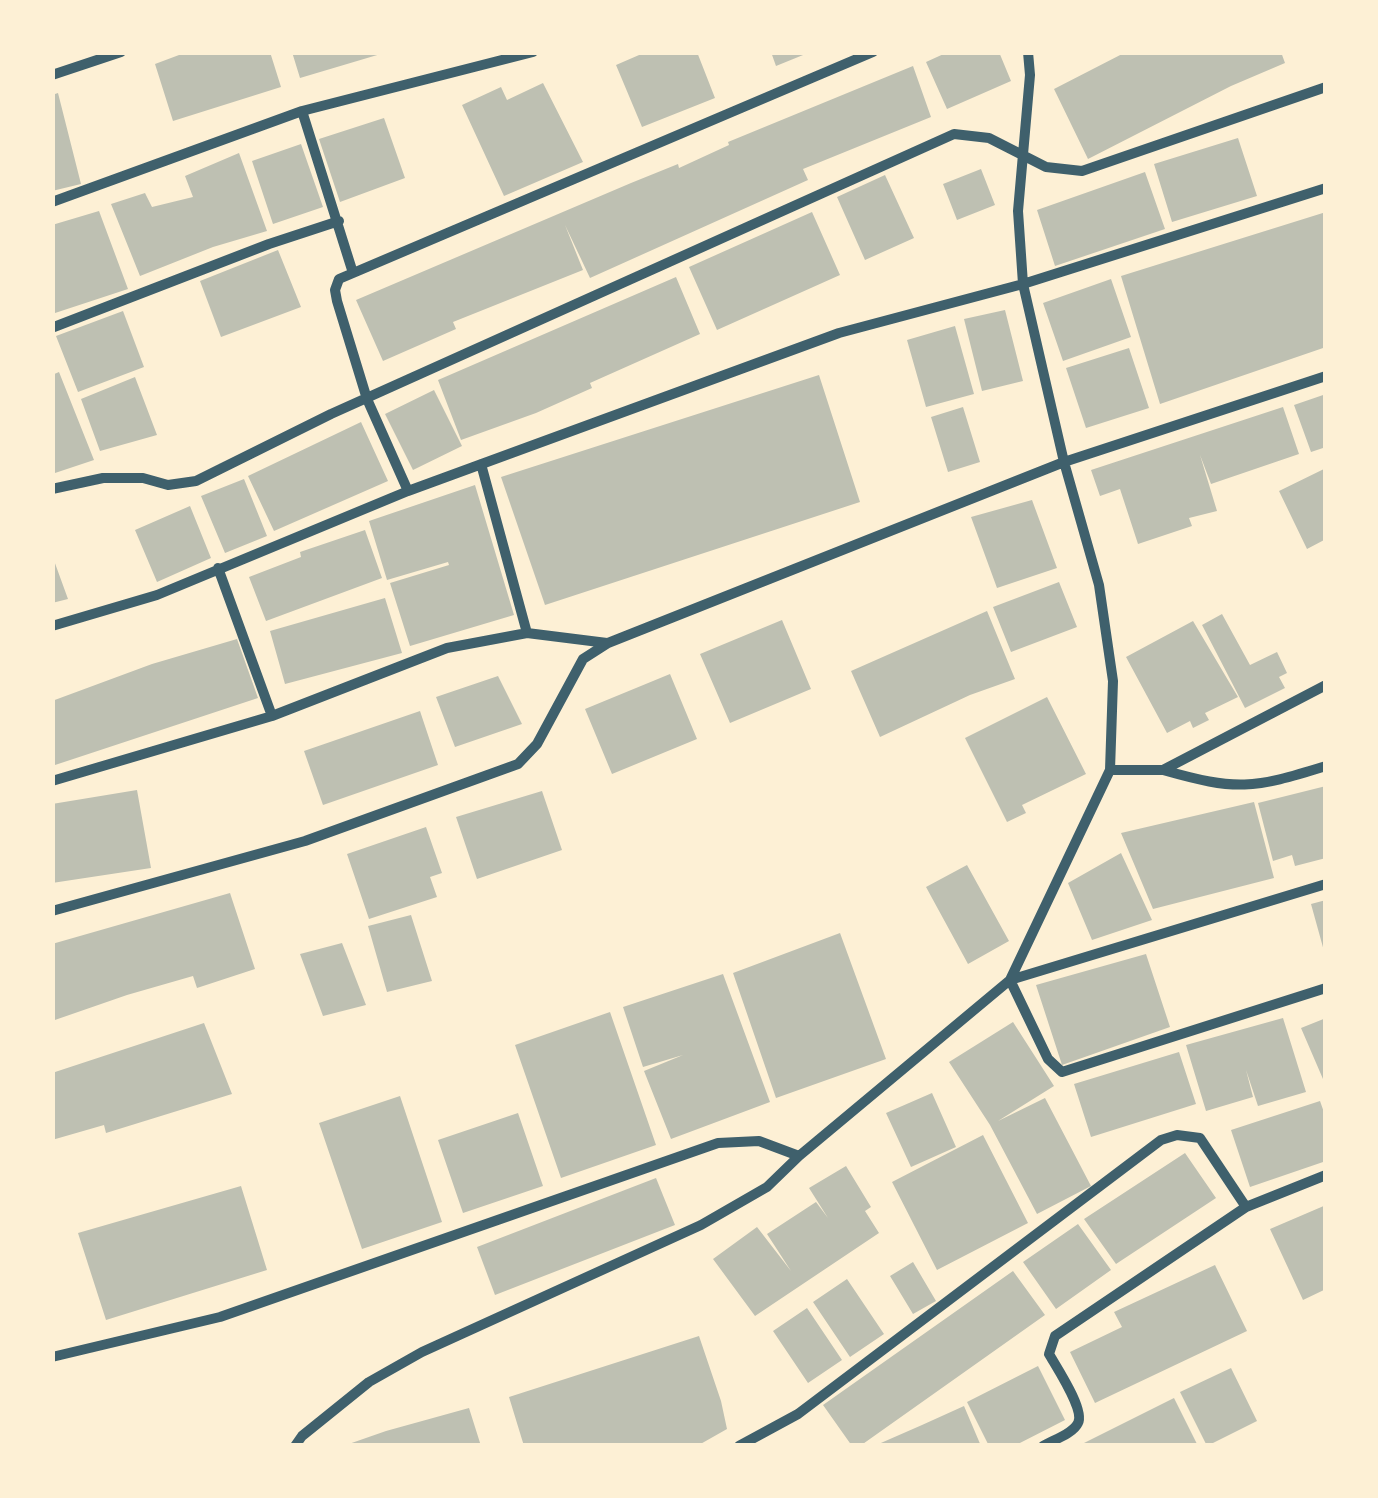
<!DOCTYPE html>
<html>
<head>
<meta charset="utf-8">
<style>
	body { margin:0 }
	#map { position:relative; width:1378px; height:1498px; overflow:hidden; background:#fdf0d5; font-family:"Public Sans",sans-serif }
	canvas { display:block }
	.frame { position:absolute; inset:0; border:55px solid #fdf0d5; pointer-events:none }
</style>
</head>
<body>
<div id="map">
<canvas width="1378" height="1498"></canvas>
<div class="frame"></div>
</div>
<script>
const c = document.querySelector('canvas').getContext('2d');
c.lineJoin = 'round';
function fillPath(path, color) { c.fillStyle = color; c.fill(path, 'evenodd'); }
function stroke(path, color, width, dash) { c.strokeStyle = color; c.lineWidth = width; c.lineCap = dash ? 'butt' : 'round'; c.setLineDash(dash || []); c.stroke(path); }
const building = new Path2D(`
	M187 52H270L281 87 173 121 155 64Z
	M292 52H384V53L300 78Z
	M646 52H697L715 98 642 127 616 65Z
	M771 52H808V53L776 66Z
	M948 52H999L1011 81 947 109 926 62Z
	M1126 52H1281L1285 63 1231 86 1088 159 1054 89Z
	M913 66 931 117 803 169 808 180 590 278 565 225 583 270 453 322 456 329 383 361 356 300 631 183 678 164 679 168 729 145 728 142Z
	M543 83 583 162 504 196 462 105 501 87 507 100Z
	M58 93 81 184 52 191V95Z
	M384 118 405 178 340 202 319 139Z
	M1238 138 1257 196 1172 222 1154 164Z
	M301 144 323 207 273 224 252 161Z
	M239 153 267 231 213 247 140 276 111 204 145 193 152 207 193 197 185 176Z
	M981 169 995 205 957 220 943 184Z
	M1145 172 1165 229 1055 266 1037 210Z
	M885 175 914 238 865 260 837 197Z
	M99 211 128 289 52 314V225Z
	M812 212 840 275 717 330 689 267Z
	M1326 212V347L1160 404 1121 276Z
	M278 250 301 307 221 337 200 281Z
	M676 277 700 334 590 383 592 388 536 413 461 440 438 380Z
	M1111 279 1131 337 1063 361 1043 303Z
	M1005 310 1023 381 982 391 964 319Z
	M123 311 144 367 78 392 56 336Z
	M955 326 974 394 926 407 907 340Z
	M1129 348 1149 408 1086 428 1066 368Z
	M59 372 94 460 52 474V375Z
	M819 375 860 502 545 605 501 477Z
	M135 377 157 435 100 451 81 399Z
	M434 390 462 446 413 470 385 414Z
	M1326 394V447L1311 452 1294 405Z
	M963 407 980 462 948 472 931 417Z
	M1283 407 1299 454 1211 484 1200 455 1217 511 1189 518 1192 526 1138 544 1120 489 1100 496 1091 470Z
	M361 422 388 481 274 531 248 476Z
	M1326 468V539L1307 549 1279 491Z
	M244 479 267 536 225 553 201 496Z
	M475 485 514 615 410 646 390 583 449 565 448 562 387 580 369 521Z
	M1032 500 1057 568 997 588 971 517Z
	M190 506 211 558 157 582 135 530Z
	M365 530 382 578 266 621 249 577 301 557 300 552Z
	M52 555 68 599 52 603Z
	M1059 582 1077 627 1011 652 993 607Z
	M385 598 402 653 285 684 270 631Z
	M987 611 1015 679 970 695 880 737 851 671Z
	M1222 614 1250 665 1277 652 1287 673 1279 677 1285 688 1245 708 1202 625Z
	M782 620 811 689 730 723 700 654Z
	M1193 621 1238 697 1205 713 1209 720 1193 728 1190 721 1167 733 1126 657Z
	M237 639 258 698 52 766V701L152 664Z
	M670 674 697 739 612 774 585 709Z
	M498 676 522 724 455 747 436 697Z
	M1047 697 1086 774 1022 805 1026 813 1007 822 965 738Z
	M420 711 438 765 323 805 304 751Z
	M1326 786V858L1295 866 1292 855 1273 861 1258 803Z
	M137 790 151 868 52 883V804Z
	M542 791 562 850 477 879 456 817Z
	M1254 802 1274 878 1153 909 1121 833Z
	M426 827 442 873 430 877 437 897 369 919 347 854Z
	M1121 853 1152 920 1092 940 1068 883Z
	M967 865 1009 941 968 964 926 887Z
	M230 893 255 969 197 988 193 976 127 995 52 1021V944Z
	M1326 900V951H1324L1311 904Z
	M411 915 432 981 387 992 368 926Z
	M840 933 886 1059 776 1098 733 973Z
	M342 943 366 1005 323 1016 300 954Z
	M1146 954 1170 1027 1062 1065 1036 985Z
	M723 974 770 1102 671 1139 644 1071 683 1055 643 1067 623 1007Z
	M610 1012 656 1145 561 1178 515 1045Z
	M1283 1018 1306 1092 1258 1106 1246 1070 1253 1097 1206 1111 1186 1045Z
	M1326 1018V1086L1301 1028Z
	M1013 1022 1054 1086 998 1121 1045 1098 1091 1186 1037 1214 990 1125 949 1062Z
	M204 1023 232 1094 106 1133 104 1125 52 1140V1073Z
	M1179 1052 1196 1104 1091 1137 1074 1084Z
	M932 1093 956 1147 911 1167 886 1113Z
	M400 1096 442 1222 362 1249 319 1123Z
	M1320 1101 1326 1118V1161L1250 1187 1231 1130Z
	M518 1113 543 1186 463 1213 438 1140Z
	M983 1135 1028 1223 937 1270 892 1182Z
	M1185 1153 1216 1198 1116 1264 1084 1219Z
	M846 1166 871 1207 865 1211 879 1233 755 1316 713 1259 757 1227 791 1271 767 1234 816 1202 828 1218 809 1188Z
	M656 1178 675 1225 495 1295 477 1247Z
	M241 1186 267 1270 106 1320 78 1233Z
	M1326 1205V1289L1303 1300 1270 1229Z
	M1078 1224 1111 1270 1056 1309 1023 1262Z
	M913 1262 936 1301 913 1314 890 1276Z
	M1215 1265 1247 1331 1095 1403 1070 1352 1122 1327 1114 1312Z
	M1013 1271 1045 1315 860 1446H852L823 1405Z
	M847 1279 884 1334 850 1357 813 1302Z
	M807 1308 842 1360 808 1383 773 1331Z
	M699 1336 721 1401 727 1429 697 1446H524L509 1397Z
	M1038 1366 1065 1420 1014 1446H989L967 1402Z
	M1231 1368 1257 1421 1207 1446 1180 1392Z
	M1174 1398 1198 1446H1078Z
	M964 1406 981 1446H874L922 1425Z
	M469 1408 481 1446H343L386 1431Z`);
const minor = new Path2D(`
	M1028 52 1030 75 1018 211 1023 284 1064 462 1099 585 1113 681 1110 770 1010 980 1048 1059 1062 1072 1326 988
	M52 75 121 52
	M302 111 353 273
	M52 202 302 111 533 52
	M54 327 269 244 339 221
	M481 464 527 633
	M52 489 103 478H143L168 485 196 481 331 414 954 134 989 138 1046 167 1082 171 1326 87
	M408 491 839 333 1023 284 1326 188
	M218 568 272 716
	M52 626 157 595 408 491 367 399 337 301 335 290 339 279 873 52
	M1110 770H1163L1326 685
	M1163 770C1237 791 1252 789 1326 766
	M52 781 272 716 447 648 527 633 607 643
	M52 911 305 841 518 764 537 744 583 659 608 643 1064 462 1326 376
	M52 1357 220 1317 718 1143 759 1141 799 1156
	M295 1446 302 1436 369 1382 422 1352 701 1225 767 1187 799 1156 1010 980 1326 884
	M739 1446 798 1414 1161 1140 1177 1135 1200 1138 1246 1207
	M1043 1446C1053 1440 1073 1434 1078 1423 1085 1410 1057 1368 1049 1354L1055 1336 1246 1207 1326 1175`);
fillPath(building, '#bec0b2');
stroke(minor, '#3f606c', 10);
</script>
</body>
</html>
